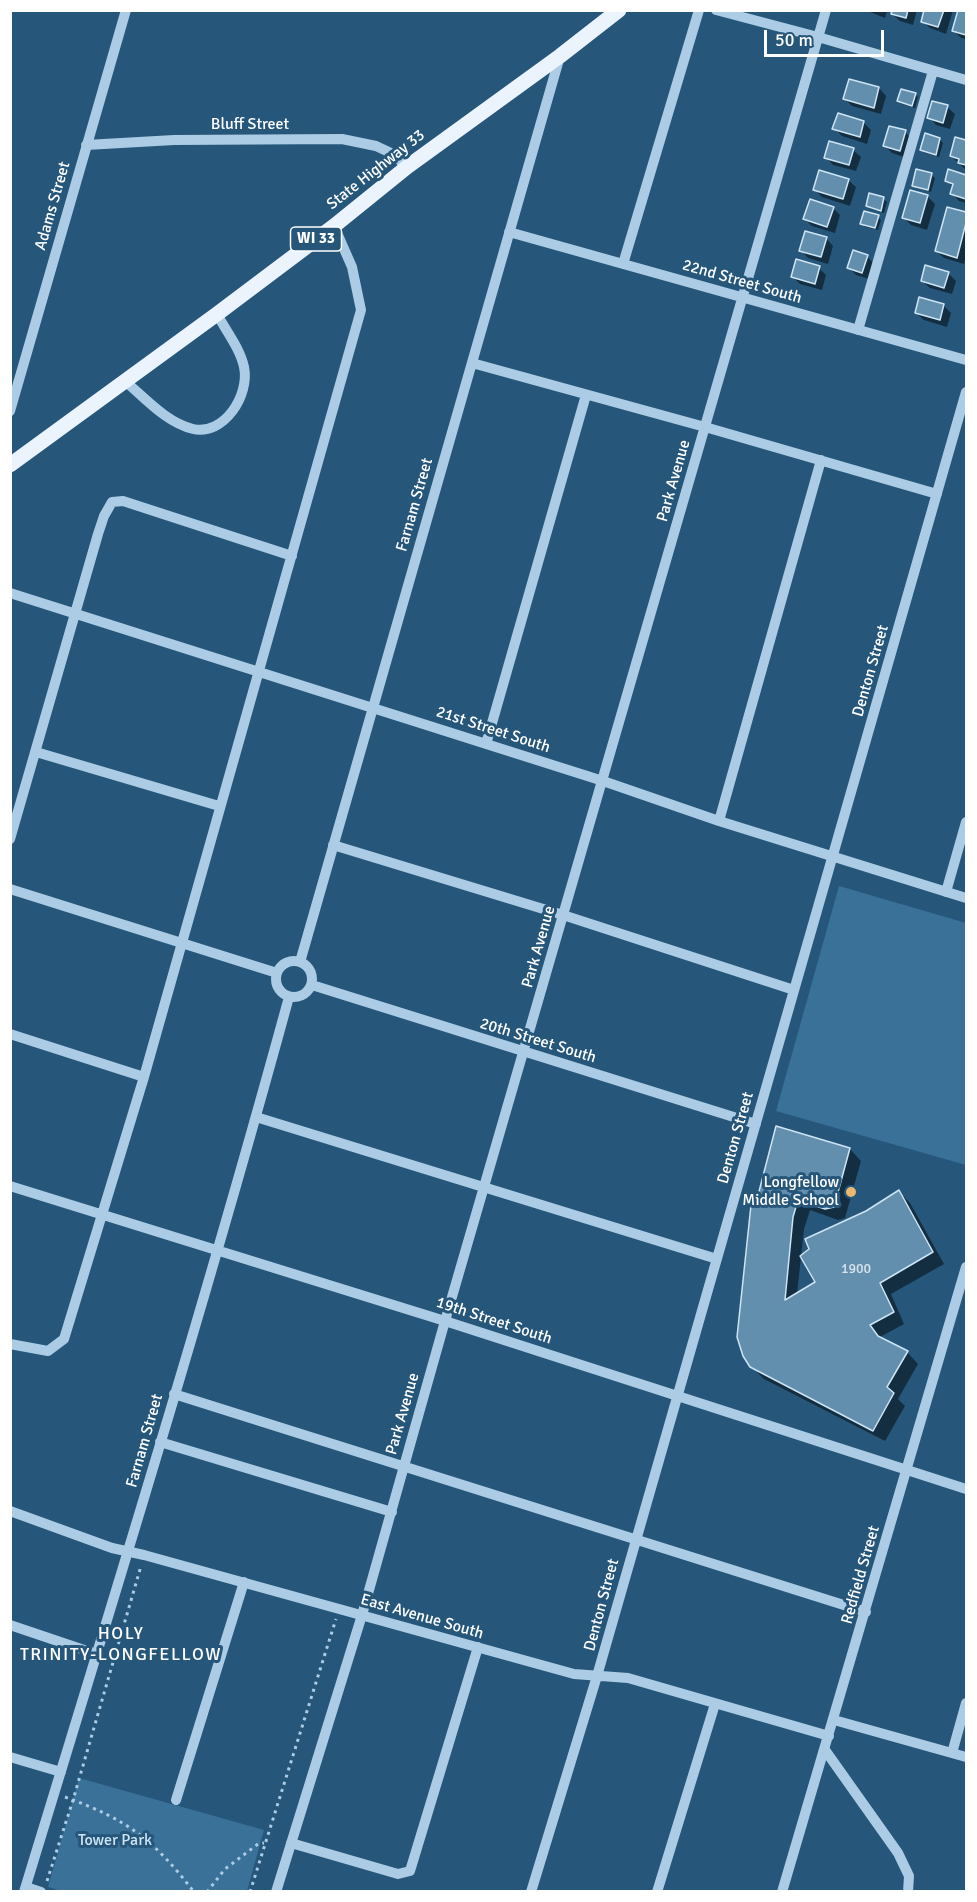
<!DOCTYPE html>
<html>
<head>
<meta charset="utf-8">
<style>
	body { margin:0 }
	#map { position:relative; width:977px; height:1902px; overflow:hidden; background:#26577b; font-family:Signika,sans-serif }
	canvas { display:block }
	.frame { position:absolute; inset:0; border:12px solid #fff; pointer-events:none }
	.scale { position:absolute; left:764px; top:30px; width:120px; height:27px; box-sizing:border-box; border:3px solid #fff; border-top:0; padding-left:8px; font-size:18px; line-height:21px; white-space:nowrap; color:#fff; -webkit-text-stroke:4px #26577b; paint-order:stroke }
</style>
</head>
<body>
<div id="map">
<canvas width="977" height="1902"></canvas>
<div class="frame"></div>
<div class="scale">50 m</div>
</div>
<script>
const c = document.querySelector('canvas').getContext('2d');
c.lineJoin = 'round';
function fillPath(path, color) { c.fillStyle = color; c.fill(path, 'evenodd'); }
function stroke(path, color, width, dash) { c.strokeStyle = color; c.lineWidth = width; c.lineCap = dash ? 'butt' : 'round'; c.setLineDash(dash || []); c.stroke(path); }
function label(font, color, halo, rows, align = 'center') {
  c.font = font + ' Signika,sans-serif'; c.lineWidth = 6; c.setLineDash([]); c.textBaseline = 'middle'; c.strokeStyle = halo; c.fillStyle = color; for (const [text, x, y, turn = 0] of rows) {
    c.save(); c.translate(x, y); c.rotate((+turn || 0) * Math.PI / 180); c.textAlign = isNaN(turn) ? turn : align; if (halo) c.strokeText(text, 0, 0); c.fillText(text, 0, 0); c.restore();
  }
}
const green = new Path2D(`
	M839 886 966 923V1165L776 1111Z
	M79 1778 264 1830 247 1891 65 1892 48 1887Z`);
const shadow = new Path2D(`
	M865 10H887L885 18Z
	M893 10H917L913 25 900 21 892 14Z
	M926 10H953L946 34 930 28 922 21Z
	M959 10H966V39L961 38 953 30Z
	M879 88 886 96 881 114 852 106 845 99Z
	M915 94 918 97 915 108 902 104 899 101Z
	M947 107 955 114 950 129 936 125 929 117Z
	M839 115 864 123 871 130 867 144 842 136 834 128Z
	M905 132 912 139 907 158 892 153 885 146Z
	M956 139 966 142V170L951 156Z
	M940 140 943 143 939 157 925 153 921 149Z
	M853 150 861 157 856 171 833 165 826 157Z
	M949 171 966 176V203L959 201 952 193 954 188 946 180Z
	M931 175 935 178 931 192 917 188 914 185Z
	M848 180 856 187 850 206 822 197 815 190Z
	M927 196 935 204 927 230 911 225 903 217Z
	M883 199 887 202 884 213 871 209 867 206Z
	M833 208 840 215 835 233 812 226 805 219Z
	M948 209 966 214V256L964 264 944 258 936 251Z
	M878 217 881 220 878 230 865 227 862 223Z
	M826 238 833 246 828 264 808 258 801 250Z
	M867 256 874 264 869 279 856 275 848 267Z
	M819 268 826 275 822 290 800 284 793 277Z
	M948 273 956 281 952 294 930 288 922 281Z
	M943 305 951 313 947 327 924 320 916 313Z
	M777 1128 850 1149 861 1161 845 1218 838 1220 810 1210 804 1229 797 1294 817 1283 867 1212 899 1192 910 1203 944 1264 891 1294 904 1324 880 1337 907 1352 918 1364 898 1399 905 1406 885 1441 764 1379 752 1367 757 1204Z`);
const building = new Path2D(`
	M892 10H908L906 18 891 14Z
	M924 10H944L938 27 921 22Z
	M958 10H966V35L952 31Z
	M849 79 879 87 874 108 843 99Z
	M901 89 916 93 912 106 897 101Z
	M932 101 948 105 943 123 927 118Z
	M838 113 864 121 860 137 832 129Z
	M889 126 906 130 900 151 883 146Z
	M925 133 940 138 936 155 920 150Z
	M955 137 966 140V165L958 163 959 159 950 156Z
	M829 141 854 148 849 165 824 158Z
	M916 169 932 173 928 190 912 186Z
	M948 169 966 175V199L950 194 953 184 945 181Z
	M819 170 849 179 843 199 813 190Z
	M910 190 928 195 920 223 902 218Z
	M869 193 884 197 881 211 866 206Z
	M810 199 834 207 827 227 803 219Z
	M947 207 966 212V223L957 258 935 251Z
	M864 211 879 215 875 228 860 224Z
	M805 231 827 237 821 257 799 251Z
	M853 250 868 255 862 273 847 268Z
	M796 259 820 266 815 284 791 277Z
	M925 265 949 272 944 288 921 281Z
	M919 297 944 304 940 320 915 313Z
	M776 1126 850 1148 834 1207 825 1209 798 1200 793 1217 785 1300 815 1282 800 1256 809 1249 805 1239 866 1211 899 1190 933 1252 880 1283 894 1312 870 1325 878 1336 908 1351 887 1387 894 1393 873 1431 750 1367 743 1356 737 1337 751 1205 756 1203Z`);
const path = new Path2D(`
	M65 1797C128 1820 153 1839 194 1892
	M47 1881 73 1800 141 1566
	M207 1892 225 1869 258 1844 264 1843
	M250 1892 336 1619`);
const minor = new Path2D(`
	M716 10 818 37 966 80
	M86 145 174 140 342 139 376 146 393 154 407 167
	M509 232 966 360
	M623 264 699 10
	M858 330 933 71
	M472 363 705 427 937 494
	M126 382C146 399 167 423 193 429 224 436 250 395 244 367 240 348 226 331 217 314
	M10 411 126 10
	M10 593 603 781 719 821 966 898
	M486 744 586 395
	M36 752 219 806
	M719 821 821 460
	M10 839 98 534 104 516 112 502 123 501 292 556
	M333 845 563 915 794 990
	M10 889 277 973
	M946 892 966 822
	M276 979a18 18 0 1 1 36 0a18 18 0 1 1-36 0Z
	M300 962 560 56
	M312 985 756 1124
	M10 1034 144 1077
	M256 1117 717 1259
	M10 1186 445 1321 966 1489
	M10 1344 48 1351 64 1339 144 1077 361 310 352 267 334 226
	M174 1394C405 1465 635 1540 866 1612
	M160 1442 392 1512
	M10 1511 112 1548 144 1555 574 1674 628 1678 829 1736
	M10 1625 96 1654
	M834 1720 966 1757
	M825 1750 898 1853 909 1876 908 1892
	M952 1753 966 1703
	M10 1757 61 1772
	M176 1800 244 1582
	M291 1843 398 1874 410 1871 478 1647
	M26 1887 41 1892
	M24 1892C115 1594 207 1297 289 997
	M276 1892 362 1615 445 1321 826 10
	M531 1892 597 1676 966 392
	M657 1892 715 1704
	M782 1892 966 1267`);
const major = new Path2D(`
	M10 465 217 314 334 226 407 167 560 56 619 10`);
const markers = [
	[851,1192,6,"#ecb870"]
];
const numberNames = [
	["1900",856,1269]
];
const shields = [
	[316,239,51]
];
const shieldNames = [
	["WI 33",316,239]
];
const streetNames = [
	["Bluff Street",250,125],
	["State Highway 33",376,170,-38],
	["Adams Street",53,206,-74],
	["22nd Street South",742,282,16],
	["Park Avenue",674,481,-74],
	["Farnam Street",415,505,-74],
	["Denton Street",871,671,-74],
	["21st Street South",493,730,18],
	["Park Avenue",539,947,-74],
	["20th Street South",538,1041,17],
	["Denton Street",736,1138,-74],
	["19th Street South",494,1321,18],
	["Park Avenue",403,1414,-74],
	["Farnam Street",145,1441,-74],
	["Redfield Street",861,1575,-74],
	["Denton Street",602,1605,-75],
	["East Avenue South",422,1617,16]
];
const poiNames = [
	["Longfellow",839,1183],
	["Middle School",839,1201]
];
const parkNames = [
	["Tower Park",115,1841]
];
const neighbourhoodNames = [
	["HOLY",121,1634],
	["TRINITY-LONGFELLOW",121,1655]
];
fillPath(green, '#3a7199');
fillPath(shadow, '#0007');
fillPath(building, '#638faf');
stroke(building, '#cde4f3', 1.5);
stroke(path, '#abcce4', 3, [3, 4.5]);
stroke(minor, '#abcce4', 10);
stroke(major, '#ebf4fc', 15);
for (const [x, y, r, color] of markers) { const dot = new Path2D(); dot.arc(x, y, r, 0, 2 * Math.PI); c.fillStyle = color; c.fill(dot); stroke(dot, '#26577b', 2); }
label('14px', '#d8e3eb', null, numberNames);
for (const [x, y, w] of shields) { const box = new Path2D(); box.roundRect(x - w / 2, y - 12, w, 24, 4.5); c.fillStyle = '#26577b'; c.fill(box); stroke(box, '#fff', 1.5); }
label('bold 15px', '#fff', null, shieldNames);
label('16px', '#fff', '#26577b', streetNames);
label('16px', '#fff', '#26577b', poiNames, 'right');
label('16px', '#cde4f3', '#26577b', parkNames);
c.letterSpacing = '1.5px';
label('18px', '#fff', '#26577b', neighbourhoodNames);
c.letterSpacing = '0px';
</script>
</body>
</html>
